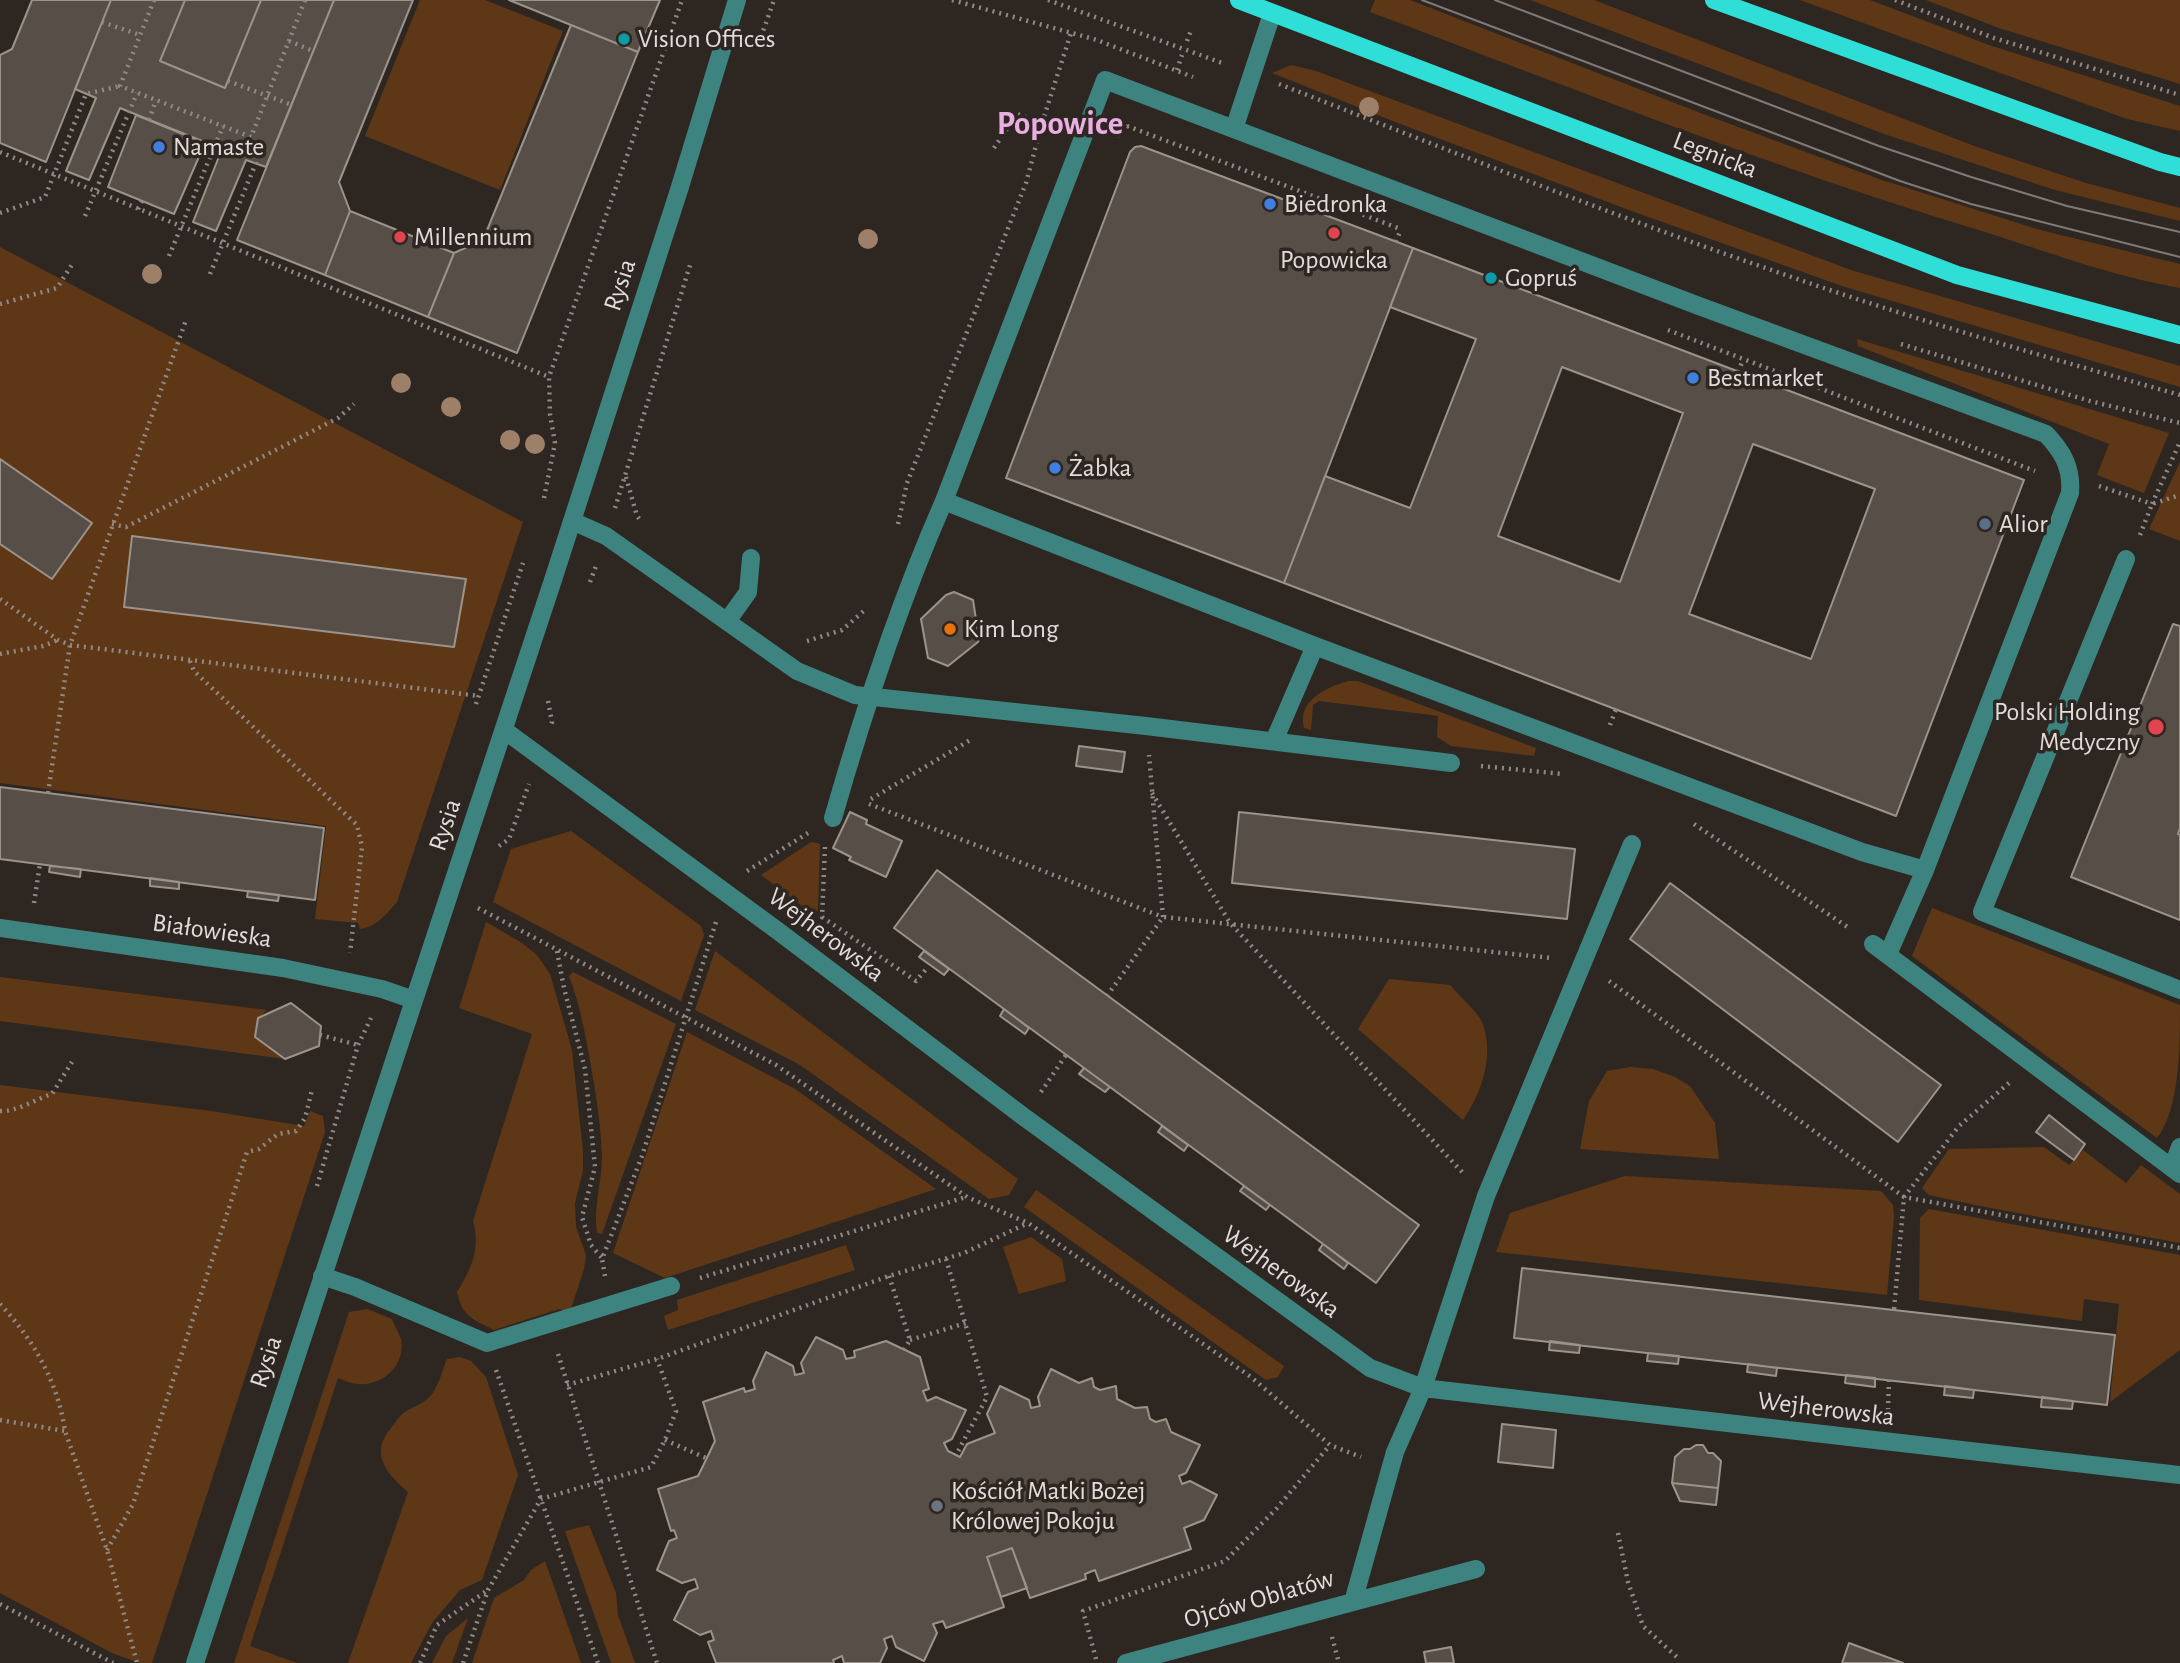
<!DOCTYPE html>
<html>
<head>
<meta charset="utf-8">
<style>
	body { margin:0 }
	canvas { display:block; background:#2e2621 }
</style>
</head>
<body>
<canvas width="2180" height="1663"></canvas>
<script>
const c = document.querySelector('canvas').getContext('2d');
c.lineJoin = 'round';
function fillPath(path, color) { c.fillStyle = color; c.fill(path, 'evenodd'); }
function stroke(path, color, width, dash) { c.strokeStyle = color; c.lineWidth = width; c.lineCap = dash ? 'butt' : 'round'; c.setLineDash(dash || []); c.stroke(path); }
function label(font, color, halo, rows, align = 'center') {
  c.font = font + ' "Alegreya Sans",sans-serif'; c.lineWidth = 7; c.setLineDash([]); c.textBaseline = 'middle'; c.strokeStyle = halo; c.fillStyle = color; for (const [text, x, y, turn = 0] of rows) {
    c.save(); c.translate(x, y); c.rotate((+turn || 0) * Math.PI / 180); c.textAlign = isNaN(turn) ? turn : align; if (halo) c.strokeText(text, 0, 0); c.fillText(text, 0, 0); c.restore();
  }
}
const green = new Path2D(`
	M420 0H485L563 31 500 190 365 136Z
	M1375 0H1410L1703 114 1879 179 2040 230 2180 264V288C2110 276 2040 249 1972 228 1768 166 1569 87 1370 12Z
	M1530 0H1594L1977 147 2086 183 2180 208V221L2055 190 1887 135Z
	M1800 0H1870L1989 45 2180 106V131L2127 119Z
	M1926 0H2180V84L1999 28Z
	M1291 65 1316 71 1851 270 2180 366V387L1842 286 1629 210 1398 123 1272 73Z
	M0 247 523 522 397 902C386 914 377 927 360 929L358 923 315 919 326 826 0 783Z
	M1857 339 2169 433 2144 493 2097 475 2109 444 1858 346Z
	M2180 462V541L2149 529Z
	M1348 681H1358L1536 748 1534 756 1451 746 1437 737 1438 716 1319 701 1313 705 1311 730 1304 728C1297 701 1325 688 1348 681Z
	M571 831 701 926 704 935 681 1001 493 902 511 849Z
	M811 842 820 844 818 910 814 915 761 875Z
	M1932 908 2180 1005C2180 1045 2180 1109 2157 1138L1912 956Z
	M486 922 522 943 537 955 550 974 572 1050 583 1151V1170L575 1203 576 1227 586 1255 584 1269 570 1312 559 1309 494 1330C473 1319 462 1317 457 1292 471 1270 481 1248 473 1221L532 1034 459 1008Z
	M715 951 1018 1179 1009 1195 989 1199 800 1065 695 1010Z
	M573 972 676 1024 602 1234 597 1233C593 1207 602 1183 602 1157 601 1122 595 1089 589 1055 584 1028 579 1002 569 976Z
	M0 977 267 1010 258 1018 255 1037 285 1059 0 1021Z
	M1389 979 1450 985C1458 995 1478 1012 1482 1022 1495 1054 1482 1093 1463 1120L1358 1029Z
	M687 1032 795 1089 936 1189 665 1278 613 1253Z
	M1630 1067 1653 1069 1675 1077 1690 1086 1715 1123 1719 1159 1580 1149 1589 1101 1607 1071Z
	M0 1085 211 1111 304 1126 310 1111 323 1116 325 1132 152 1663H139L112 1653 0 1593Z
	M2044 1147 2069 1165 2083 1150 2126 1183 2141 1165 2180 1194V1243L1980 1206 1929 1195 1922 1188 1949 1149Z
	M1625 1176 1881 1191 1893 1205 1894 1218 1887 1295 1496 1252 1510 1213Z
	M1036 1190 1284 1366 1278 1377 1266 1380 1024 1207Z
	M1929 1209 2180 1255V1350L2110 1402 2119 1304 2084 1299 2082 1321 1919 1300 1920 1218Z
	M1031 1237 1062 1259 1066 1281 1019 1294 1003 1247Z
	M846 1245 855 1270 668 1330 664 1316 678 1310 677 1300Z
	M367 1309 392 1319C394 1325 399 1333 401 1339 406 1365 383 1386 358 1384 351 1384 344 1380 338 1378L250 1646 297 1663H234L349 1312Z
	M460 1357 471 1361 486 1377 518 1475 482 1580 460 1590 432 1623 411 1663H348L408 1492C387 1474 369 1454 391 1428 395 1423 400 1415 405 1412 414 1406 426 1403 432 1394 439 1384 443 1369 447 1359Z
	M589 1525 616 1593 618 1615 635 1663H611L565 1531Z
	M545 1561 581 1663H472L494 1598 524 1580 531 1570Z
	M468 1618 452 1663H432L446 1636Z`);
const building = new Path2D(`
	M32 0H111L46 162 0 143V55L12 49Z
	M111 0H185L160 61 225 88 261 0H334L266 167 246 160 216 231 193 222 222 149 120 108 89 180 66 171 96 98 75 89Z
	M185 0H261L225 88 160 61Z
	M334 0H413L339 182 350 211 325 275 237 240Z
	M509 0H660L638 52Z
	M571 25 638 52 517 353 428 317 454 253 483 240Z
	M136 115 205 143 174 214 108 187Z
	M1141 146 1413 248 1284 583 1006 478 1130 152 1135 147Z
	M350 211 454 253 428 317 325 275Z
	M1413 248 2024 480 1896 816 1284 583 1325 476 1410 508 1476 339 1390 307ZM1562 367 1683 413 1620 582 1498 536ZM1753 444 1875 489 1811 659 1689 614Z
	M0 459 92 523 52 579 0 544Z
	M132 536 466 579 454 647 124 607Z
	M954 592 973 600 979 639 978 642 948 666 928 658 921 619 946 595Z
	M2173 624 2180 626V828L2178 834 2180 835V920L2071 877Z
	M1079 746 1125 752 1122 772 1076 766Z
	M0 787 324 828 315 900 0 859Z
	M850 812 867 820 866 824 902 841 886 877 849 860 851 857 833 848Z
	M1239 812 1575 849 1567 919 1232 883Z
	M50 866 81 869 80 877 49 872Z
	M937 870 1419 1225 1376 1283 894 928Z
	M150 878 179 882V889L150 886Z
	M1670 883 1941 1085 1898 1142 1630 939Z
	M248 891 279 895 278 901 247 897Z
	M924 951 949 969 944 975 919 957Z
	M291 1003 321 1026 319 1046 285 1059 255 1037 258 1018Z
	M1004 1009 1029 1028 1025 1034 1000 1016Z
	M1084 1068 1110 1087 1105 1092 1079 1074Z
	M2049 1115 2085 1144 2074 1160 2036 1132Z
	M1162 1126 1188 1145 1184 1151 1158 1132Z
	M1244 1186 1270 1205 1266 1210 1240 1191Z
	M1323 1244 1348 1263 1344 1269 1319 1250Z
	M1522 1268 2115 1335 2107 1405 1514 1338Z
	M816 1337 843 1350 846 1359 855 1357 854 1351 886 1341 920 1357 929 1389 923 1391 927 1401 936 1397 966 1410 952 1439 944 1443 948 1451 960 1457 967 1444 995 1433 987 1414 1000 1386 1029 1400 1031 1408 1040 1406 1038 1397 1051 1369 1079 1383 1092 1378 1094 1387 1100 1390 1116 1386 1117 1399 1135 1408 1147 1407 1150 1419 1156 1422 1166 1419 1171 1432 1200 1445 1186 1473 1179 1476 1182 1484 1190 1481 1217 1495 1204 1520 1184 1528 1191 1549 1099 1581 1095 1570 1085 1574 1086 1579 1030 1598 1012 1548 987 1557 1004 1607 946 1628 943 1621 933 1624 937 1633 924 1661 896 1647 892 1636 884 1639 887 1648 880 1663H844L842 1656 833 1660 834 1663H716L708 1642 714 1640 711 1631 700 1635 674 1620 688 1592 698 1588 695 1579 682 1583 657 1570 669 1541 677 1538 674 1530 671 1531 658 1489 698 1476 702 1468 715 1441 703 1402 744 1388 745 1392 755 1389 753 1381 766 1352 793 1366 795 1375 804 1373 801 1363Z
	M1550 1341 1580 1345 1579 1353 1549 1350Z
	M1648 1353 1679 1356 1678 1364 1647 1361Z
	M1748 1364 1777 1368 1776 1376 1747 1372Z
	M1846 1375 1875 1378V1387L1845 1383Z
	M1945 1386 1974 1390 1973 1398 1944 1395Z
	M2042 1397 2073 1401 2072 1409 2041 1407Z
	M1502 1424 1556 1430 1553 1468 1498 1462Z
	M1696 1445H1703L1708 1453H1713L1721 1461 1718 1488 1672 1483 1675 1457 1684 1449H1690Z
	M1672 1483 1718 1488 1716 1505 1680 1501Z
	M1012 1548 1027 1588 1001 1597 987 1557Z
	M1849 1643 1903 1663H1842Z
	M1451 1647 1454 1663H1426L1424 1652Z`);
const path = new Path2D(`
	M154 0 120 86 251 137 305 0
	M952 0 1097 40 1193 77
	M1048 0 1225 64
	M1895 0 1994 38 2180 95
	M102 22 140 35
	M761 37 774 0
	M289 41 313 51
	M1187 41 1192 28
	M1177 70 1182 55
	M228 81 292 105
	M1279 84C1445 149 1611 215 1780 273 1911 319 2046 357 2180 395
	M149 120 156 100
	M1127 126 1398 228
	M1117 136 1128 126
	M994 148 1017 114 1056 127
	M0 152 549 377
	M138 209 142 201
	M0 213 45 197 86 94 120 86
	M85 216 137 93
	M1396 242 1401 229
	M169 256 223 126
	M210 274 256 163 251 137
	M0 304 57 288 73 263
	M1668 330 2035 471
	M1901 344 2090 401 2180 423
	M1738 372 1743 360
	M626 477 637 516 641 521
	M2099 486 2152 504 2180 442
	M544 498 555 443 550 414 549 377 682 0
	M615 508 691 262
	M112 524 126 527 338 418 354 404
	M898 524 907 483 1026 183 1042 123 1071 33
	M2140 535 2152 504 2180 495
	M590 582 596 566
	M0 599 58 640 70 645 479 696
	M807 641 842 630 866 609
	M0 654 43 646 58 640
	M190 661 194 671 357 825 362 847 350 953
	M548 701 552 722 550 726
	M476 704 523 563
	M1610 725 1616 709
	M1481 766 1563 774
	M48 793 70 645 186 320
	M1152 793 1230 923 1463 1173
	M871 799 972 739
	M869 804 1163 917 1149 755
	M1694 824 1849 928
	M499 846 509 839 529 784
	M825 847 822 917 916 981 927 968
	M747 871 808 833
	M34 903 40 864
	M478 908 776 1065 967 1197 1028 1223 1251 1377 1330 1445 1361 1457
	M557 951 564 988 585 1069 595 1167 582 1217 591 1245 602 1258
	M1609 981 1904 1197 1894 1310
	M1107 996 1163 917 1551 958
	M320 1035 358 1045
	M2009 1083 1959 1126 1904 1197 2180 1248
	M1041 1092 1066 1055
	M0 1111C17 1112 36 1099 52 1094L72 1062
	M317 1186 358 1045 371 1018
	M946 1259 987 1397 956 1455
	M605 1276 602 1259 642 1156 716 922
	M889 1276 910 1340 904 1350
	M700 1278 966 1197
	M0 1304C33 1339 58 1382 65 1431L107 1550 137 1663
	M910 1340 966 1323
	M558 1354 657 1663
	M496 1370 598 1663
	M567 1385 657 1359 889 1276 964 1253 1028 1223
	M1888 1410 1889 1380
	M0 1420 65 1431
	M665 1440 706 1458
	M1618 1533 1628 1582 1643 1626 1679 1659
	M107 1550 133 1504 247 1152 259 1149 278 1134 296 1131 305 1118 312 1090
	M0 1604 113 1663
	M1332 1637 1339 1663
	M1096 1659 1083 1611 1225 1561 1277 1508 1330 1445
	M420 1663 437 1625 488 1590
	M463 1663 488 1590 541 1499 651 1467 665 1440 676 1411 657 1359`);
const minor = new Path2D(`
	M1234 129 1272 14
	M944 501 1315 646 1862 852 1925 870
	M572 521 606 536 797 671 855 695 1146 726 1451 763
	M2126 559 1982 912 2180 990
	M728 620 748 592 751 558
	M504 730 778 931 1024 1117 1370 1368 1423 1388 2180 1475
	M1274 741 1315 646
	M833 818C864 710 899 603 944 501L1105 80 1699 306 2046 434C2063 452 2072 468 2070 493L1925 870 1888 954
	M0 928 283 968 382 989 414 1000
	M1873 944 2180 1174
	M2172 1168 2180 1147
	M322 1276 355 1287 487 1343 671 1286
	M1353 1602 1476 1569
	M195 1663 552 583 679 190 737 0
	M1126 1663 1353 1602 1395 1452 1423 1388 1486 1196 1632 844`);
const major = new Path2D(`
	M1239 0 1957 275 2180 335
	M1714 0 2160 162 2180 167`);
const tram = new Path2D(`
	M1422 0 1900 181 1971 204 2180 257
	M1495 0 1879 146 1971 177 2067 206 2180 232`);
const trees = [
	[1369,107],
	[868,239],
	[152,274],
	[401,383],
	[451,407],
	[510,440],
	[535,444]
];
const markers = [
	[624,39,7,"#0f9aa8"],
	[159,147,7,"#3f7fe0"],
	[1270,204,7,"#3f7fe0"],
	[1334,233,7,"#e0444e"],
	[400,237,7,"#e0444e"],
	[1491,278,7,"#0f9aa8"],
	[1693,378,7,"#3f7fe0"],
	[1055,468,7,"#3f7fe0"],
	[1985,524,7,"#5c6f8a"],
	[950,629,7,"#e8710a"],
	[2156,727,9,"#e0444e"],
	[937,1506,7,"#6b7280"]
];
const poiNames = [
	["Vision Offices",638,39],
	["Namaste",173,147],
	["Biedronka",1284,204],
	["Millennium",414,237],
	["Popowicka",1334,260,"center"],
	["Gopruś",1505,278],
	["Bestmarket",1707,378],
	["Żabka",1069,468],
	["Alior",1999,524],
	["Kim Long",964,629],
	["Polski Holding",2140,712,"right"],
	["Medyczny",2140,742,"right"],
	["Kościół Matki Bożej",951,1491],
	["Królowej Pokoju",951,1521]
];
const streetNames = [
	["Legnicka",1715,155,21],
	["Rysia",620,285,-72],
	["Rysia",445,825,-72],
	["Białowieska",212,931,8],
	["Wejherowska",826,935,37],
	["Wejherowska",1281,1272,36],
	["Rysia",266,1362,-72],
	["Wejherowska",1826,1409,7],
	["Ojców Oblatów",1259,1599,-16]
];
const districtNames = [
	["Popowice",1060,124]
];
fillPath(green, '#5e3716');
fillPath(building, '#564e47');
stroke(building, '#9c938b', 2);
stroke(path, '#908985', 4.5, [2, 5]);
stroke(minor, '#3d837f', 18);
stroke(major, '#2fded7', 18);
stroke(tram, '#807975', 2);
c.fillStyle = '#9e7f68';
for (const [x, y] of trees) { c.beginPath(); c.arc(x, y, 10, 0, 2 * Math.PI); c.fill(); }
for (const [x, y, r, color] of markers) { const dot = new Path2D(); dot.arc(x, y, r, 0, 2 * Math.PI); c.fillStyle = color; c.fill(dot); stroke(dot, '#2e2621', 2.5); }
label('26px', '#e2ddd9', '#2e2621', poiNames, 'left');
label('26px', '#e2ddd9', '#2e2621', streetNames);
label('bold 33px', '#ebaee4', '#2e2621', districtNames);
</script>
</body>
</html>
